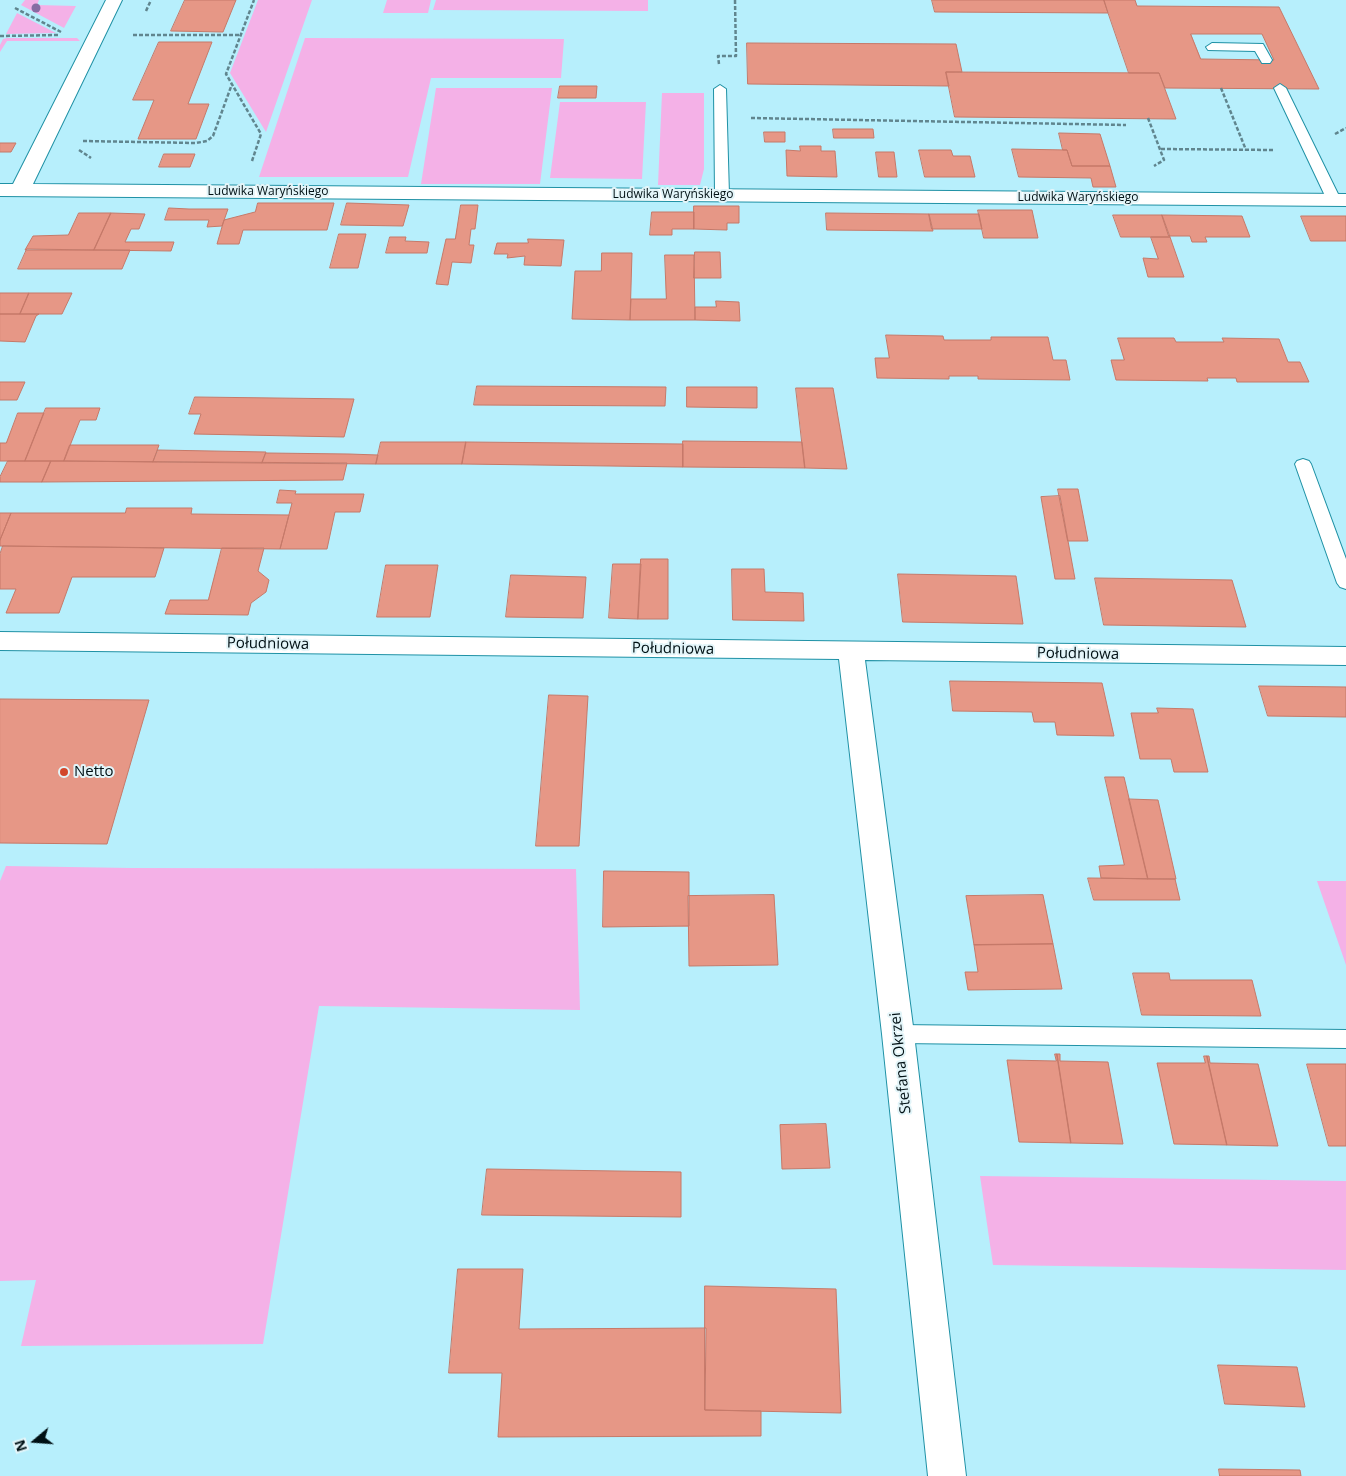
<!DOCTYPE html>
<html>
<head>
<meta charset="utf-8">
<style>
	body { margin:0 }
	#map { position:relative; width:1346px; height:1476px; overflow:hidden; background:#b7effc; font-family:"Open Sans",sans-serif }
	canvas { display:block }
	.north { position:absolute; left:10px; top:1416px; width:50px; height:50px; -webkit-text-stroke:4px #e3f5f9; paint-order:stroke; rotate:252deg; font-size:14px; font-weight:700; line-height:20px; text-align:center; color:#001014 }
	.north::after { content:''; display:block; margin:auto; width:18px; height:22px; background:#001014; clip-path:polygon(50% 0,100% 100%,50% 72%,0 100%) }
</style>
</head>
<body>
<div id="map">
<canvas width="1346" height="1476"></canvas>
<div class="north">N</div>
</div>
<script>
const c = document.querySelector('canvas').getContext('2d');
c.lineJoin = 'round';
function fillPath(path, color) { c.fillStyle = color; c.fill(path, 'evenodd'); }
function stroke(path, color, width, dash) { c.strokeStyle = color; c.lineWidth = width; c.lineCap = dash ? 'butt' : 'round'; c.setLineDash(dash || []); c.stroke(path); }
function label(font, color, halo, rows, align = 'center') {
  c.font = font + ' "Open Sans",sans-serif'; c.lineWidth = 4; c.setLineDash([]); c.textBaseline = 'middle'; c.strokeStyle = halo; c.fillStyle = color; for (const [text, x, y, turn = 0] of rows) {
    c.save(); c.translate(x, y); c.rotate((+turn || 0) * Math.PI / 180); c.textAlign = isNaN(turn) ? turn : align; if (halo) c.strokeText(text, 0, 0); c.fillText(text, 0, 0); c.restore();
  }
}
const green = new Path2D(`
	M25 0H39L37 5 76 6 64 28 21 5Z
	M258 0H312L266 132 230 73Z
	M387 0H431L428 13H383Z
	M436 0H648V11L433 10Z
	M17 13 56 33 6 34Z
	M7 38H77L80 41H7L0 52V45L3 39Z
	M305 38 564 39 561 78H431L408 177H259Z
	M436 88H552L540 184H421Z
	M662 93H704V169L700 185H658Z
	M560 102H646L642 179 550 178Z
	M6 866 131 868 576 869 580 1010 319 1006 263 1344 21 1346 36 1280 0 1281V881Z
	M1317 881H1346V965Z
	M980 1176 1346 1181V1270L993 1265Z`);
const building = new Path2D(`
	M185 0H236L223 32 171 31Z
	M932 0H1104L1108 13 935 12Z
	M1104 0H1135L1137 6 1279 7 1319 89 1165 88 1159 73H1129ZM1191 34H1262L1274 60 1201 59Z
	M159 42H212L188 104H209L196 139H138L154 100H133Z
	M747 43 956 44 962 72H946L949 86 748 84Z
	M946 72 1159 73 1176 119 955 117Z
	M560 86H597L596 98H558Z
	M833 129H873L874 138H834Z
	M764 132H785V142H765Z
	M1059 133 1100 134 1110 166H1072L1067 150H1063Z
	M0 143H16L11 152H0Z
	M800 146H821V151H835L837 177 787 176 786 150 800 151Z
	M1012 149 1067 150 1072 166H1110L1116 187H1093L1091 178 1019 177Z
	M919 150H951L953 156H970L975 177H925Z
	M876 152H894L897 177H879Z
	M164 154H195L190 167H159Z
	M258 203H334L327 230H243L239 244H217L224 220 255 212Z
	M347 203 409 205 403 226 341 225Z
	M461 205H478L475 229H471L469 245H474L471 263 452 262 448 285 436 284 446 239H455Z
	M694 206H739V223H727V230L694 229Z
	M169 208 189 209H228L222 226 207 227 209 220H165Z
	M978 210H1032L1038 238H984Z
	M652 212H694V229H672V235H650Z
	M79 213H111L94 250H25L33 236 68 235Z
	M111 213 145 214 139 229H131L125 242H174L171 251 94 250Z
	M826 213 929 214 933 231 827 230Z
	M929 214H979L982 229H932Z
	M1113 215H1162L1170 237H1121Z
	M1162 215 1242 216 1250 237H1205L1207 242H1192L1190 236H1169Z
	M1301 216H1346V241H1311Z
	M339 234H366L358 268H330Z
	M390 237H406L405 241 429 242 427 253H386Z
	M1151 237H1170L1184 277H1148L1143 258 1158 259Z
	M528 239 564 240 561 266 524 265 525 256 507 258 508 254H494L497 243H528Z
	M27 249 94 250H130L122 269H18Z
	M695 252H720L721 278H694Z
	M602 253H632L630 320 572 319 575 271H601Z
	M665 255H694L695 320H630L631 299H666Z
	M0 293H29L20 314H0Z
	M29 293H72L62 314H20Z
	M716 301 739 302 740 321 695 320V307H716Z
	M0 314H39L36 316 25 342 0 341Z
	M886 335 943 336 944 340H991V337H1048L1053 360H1066L1070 380 978 379V376H949V379L877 378 875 358H889Z
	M1118 338H1174L1176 342H1224L1222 338 1279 339 1288 362H1300L1309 382H1237L1236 378H1207L1208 381 1116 380 1111 360H1124Z
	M0 382H25L17 400H0Z
	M477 386 666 387 665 406 474 405Z
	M687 387H757V408L687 407Z
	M796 388H833L847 469 805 468Z
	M195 397 354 399 344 437 194 434 201 414H189Z
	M46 408H100L96 420H80L64 461H25Z
	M18 413H44L25 461H0V443H6Z
	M683 441 802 442 805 468 683 467Z
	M381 442H466L462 464H376Z
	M466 442 683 444V467L462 464Z
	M70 445H159L153 462 64 461Z
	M158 450 266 452 262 463 153 462Z
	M266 453 349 454 378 455 376 464 262 463Z
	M8 461H51L42 482H0V477Z
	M51 461H64L347 463 343 480 42 482Z
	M1058 489H1078L1088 541H1068Z
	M280 490 296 491 295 494H364L360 512H335L327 549H280L292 503H277Z
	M1060 496 1068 541 1075 579H1055L1041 497Z
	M127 508H192L191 514 289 515 280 549 0 546V540L11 513H125Z
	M0 513H11L0 540Z
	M3 546 164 548 155 577H72L59 613H6L16 589H0V554Z
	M222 548H264L258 571 269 580 266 592 251 603 248 615 165 614 170 600H208Z
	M641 559H668V619H638Z
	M613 564H641L638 619 609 618Z
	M386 565H438L430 617H377Z
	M732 569H764L765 592 803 593 804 621 733 620Z
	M898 574 1016 576 1023 624 903 622Z
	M511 575 586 577 583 618 506 617Z
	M1095 578 1232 580 1246 627 1104 625Z
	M950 681 1102 683 1114 736 1057 735 1055 722H1034L1032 712 953 711Z
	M1259 686 1346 687V717L1268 716Z
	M549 695 588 696 579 846H536Z
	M0 699 149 700 107 844 0 843Z
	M1157 708 1193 709 1208 772H1174L1171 759H1140L1131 713H1158Z
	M1105 777H1124L1148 879 1101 878 1099 866 1124 865Z
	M1129 799 1158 800 1176 879H1148Z
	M604 871 689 872V926L603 927Z
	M1088 878 1175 879 1180 900H1094Z
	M774 895 778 965 689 966 688 896Z
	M1043 895 1053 944 974 945 966 896Z
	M1053 944 1062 989 968 990 965 972H978L974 945Z
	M1133 973H1169L1170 980H1252L1261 1016 1142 1015Z
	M1055 1054H1057L1071 1143 1019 1142 1007 1060 1056 1061Z
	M1057 1054H1060V1061L1108 1062 1123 1144 1071 1143Z
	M1204 1056H1207L1227 1145 1174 1144 1157 1063H1205Z
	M1207 1056H1209L1210 1063 1258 1064 1278 1146 1227 1145Z
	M1307 1064H1346V1146H1329Z
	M826 1124 830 1168 782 1169 780 1125Z
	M487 1169 681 1172V1217L482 1215Z
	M458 1269H523L519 1329 706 1328 705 1410 761 1411V1436L498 1437 502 1373H449Z
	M705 1286 836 1289 841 1413 705 1410Z
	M1218 1365 1297 1367 1305 1407 1225 1404Z
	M1219 1469 1300 1470 1301 1476H1220Z`);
const path = new Path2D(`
	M15 8 61 32
	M146 11 151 0
	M133 35H240
	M0 36 59 35
	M719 64 718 56H736L735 0
	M1221 88 1246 150
	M751 118 1126 125
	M1148 118 1164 160 1154 166
	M1335 134 1346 128
	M83 141 196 143 207 141 213 136 232 84
	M1161 149 1275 150
	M79 150 91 158
	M252 161 261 134 226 74 254 0`);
const service = new Path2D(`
	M1212 43 1263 44 1272 60 1270 63H1262L1255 51 1208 50 1206 47Z
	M1280 84 1286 88 1341 200 1339 203 1334 204 1327 200 1274 88Z
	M720 85 726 89 729 195 722 199 715 195 714 89Z
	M1303 459 1309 461 1311 464 1346 559V589L1340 587 1337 583 1295 464 1297 461Z
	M898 1025 1346 1030V1048L898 1043 890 1040 887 1034 890 1028Z`);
const minor = new Path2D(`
	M106 0H122L33 184 1346 194V206L0 196V184H13Z
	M0 632 1346 647V665L865 660 914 1034 966 1476H928L882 1034 839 659 0 650Z`);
const trees = [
	[36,8]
];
const markers = [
	[64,772,5,"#d2472b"]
];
const farStreetnames = [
	["Ludwika Waryńskiego",268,192],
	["Ludwika Waryńskiego",673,195],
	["Ludwika Waryńskiego",1078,198]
];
const streetNames = [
	["Południowa",268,644,1],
	["Południowa",673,649,1],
	["Południowa",1078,654,1],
	["Stefana Okrzei",901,1063,-96]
];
const poiNames = [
	["Netto",74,772]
];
fillPath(green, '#f4b1e7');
fillPath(building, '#e69786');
stroke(building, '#c57969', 1);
stroke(service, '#1f91a5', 2);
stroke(minor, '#1f91a5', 2);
stroke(path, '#60858e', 2.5, [4, 2]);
fillPath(service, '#fff');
fillPath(minor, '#fff');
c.fillStyle = '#876ca2';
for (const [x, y] of trees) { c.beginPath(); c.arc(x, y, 4.5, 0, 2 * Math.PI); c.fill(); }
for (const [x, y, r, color] of markers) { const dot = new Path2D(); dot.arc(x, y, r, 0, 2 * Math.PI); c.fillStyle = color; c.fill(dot); stroke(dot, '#e3f5f9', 2); }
label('12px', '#001014', '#e3f5f9', farStreetnames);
label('15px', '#001014', '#e3f5f9', streetNames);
label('15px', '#001014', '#e3f5f9', poiNames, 'left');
</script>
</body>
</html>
